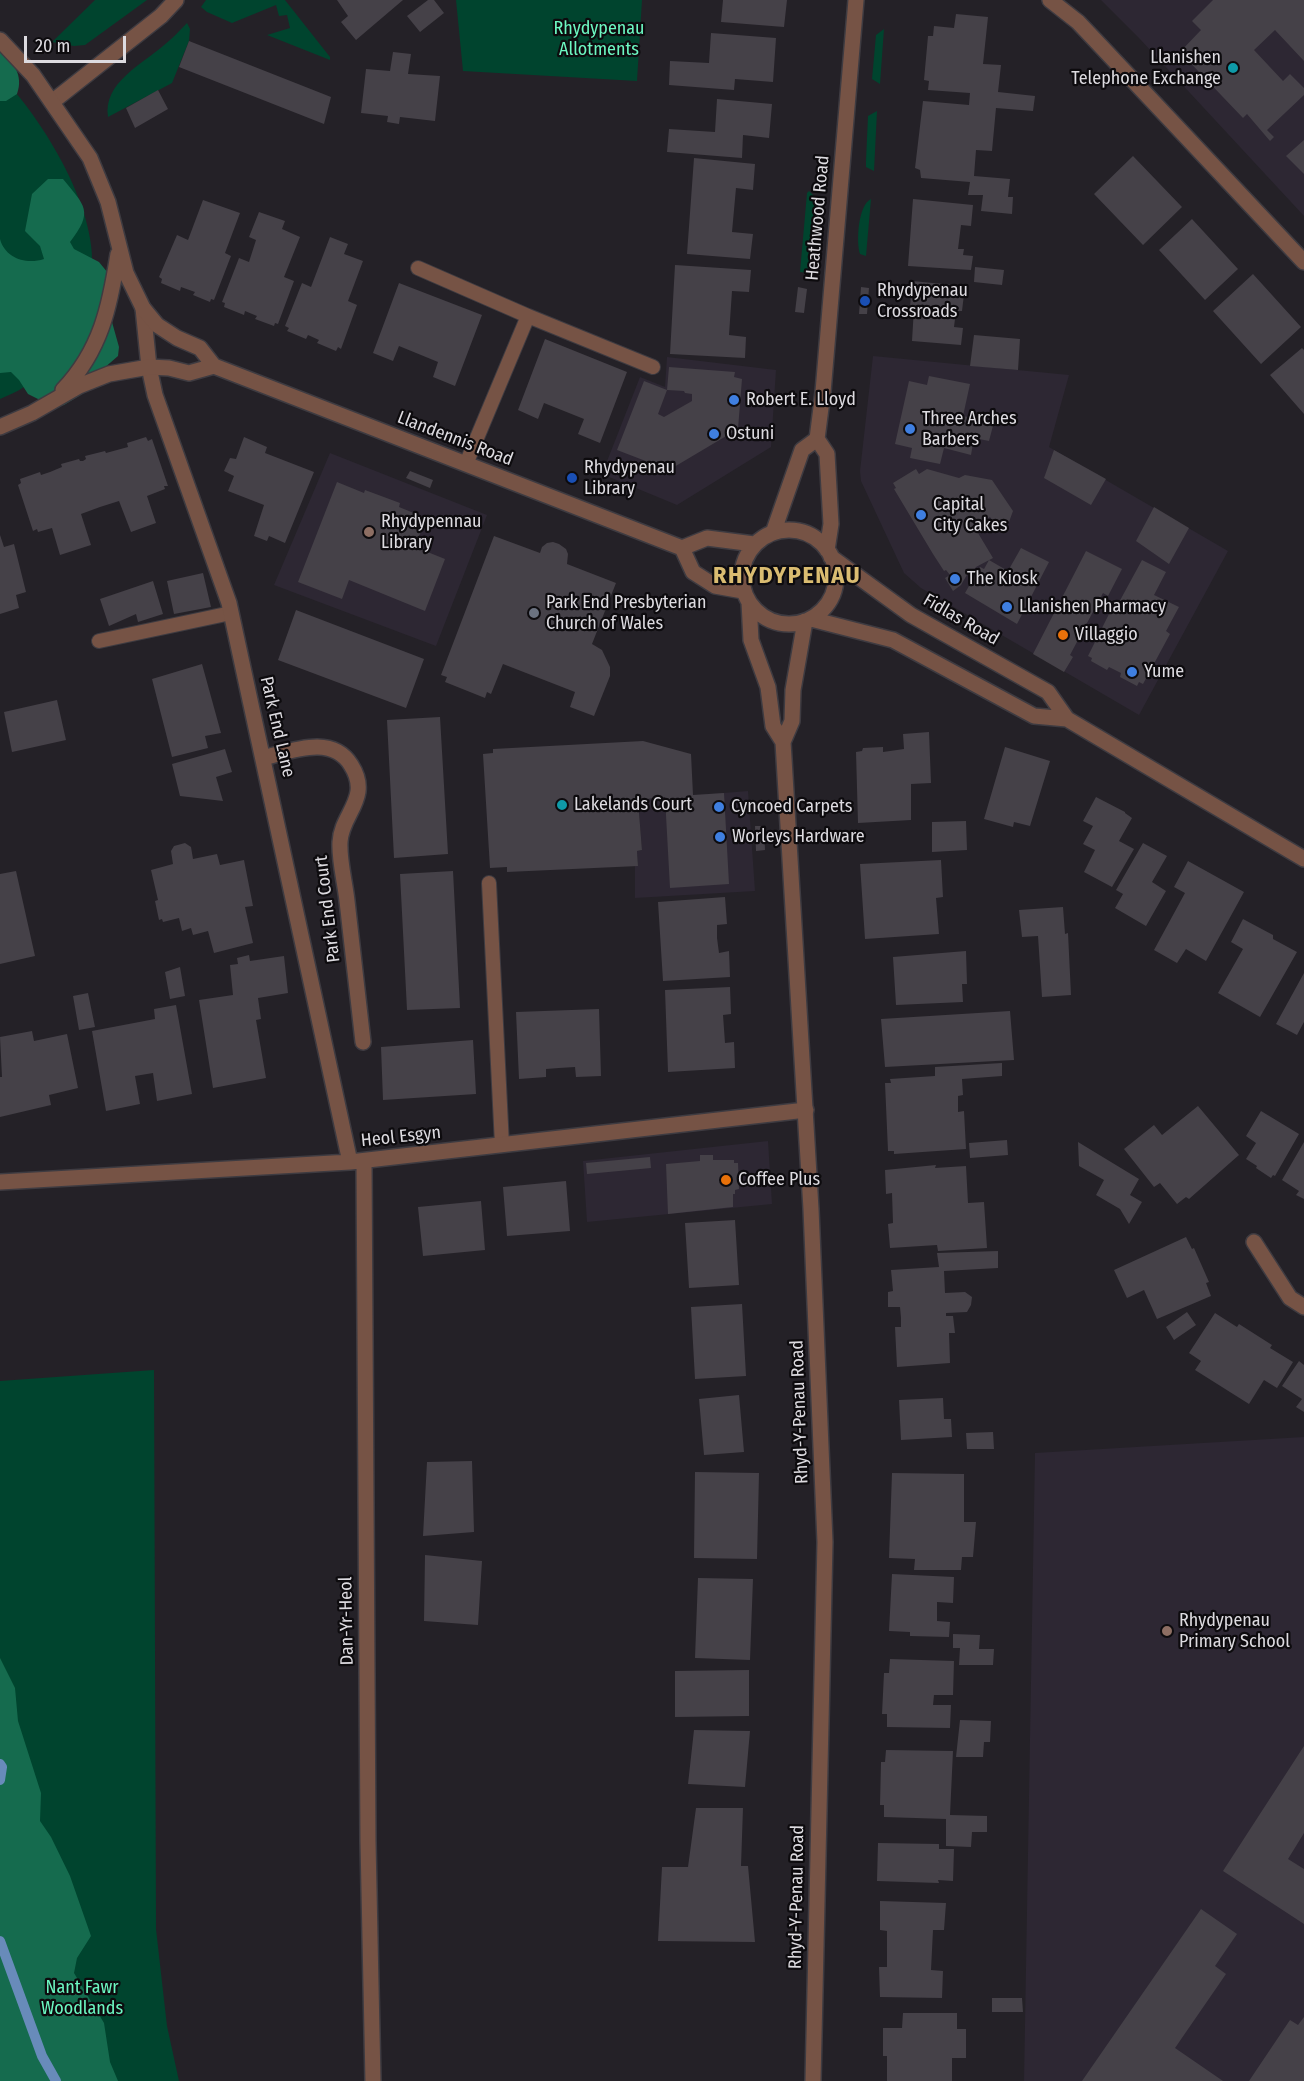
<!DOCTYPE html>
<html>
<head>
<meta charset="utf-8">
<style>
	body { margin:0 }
	#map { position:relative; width:1304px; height:2081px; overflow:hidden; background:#242127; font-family:"Fira Sans Condensed",sans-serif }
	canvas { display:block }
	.scale { position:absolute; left:24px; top:36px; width:102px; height:27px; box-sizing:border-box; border:3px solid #dddbe0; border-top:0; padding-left:8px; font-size:18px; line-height:21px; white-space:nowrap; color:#dddbe0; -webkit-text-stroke:4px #0d0b0e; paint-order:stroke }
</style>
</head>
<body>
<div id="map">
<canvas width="1304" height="2081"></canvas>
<div class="scale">20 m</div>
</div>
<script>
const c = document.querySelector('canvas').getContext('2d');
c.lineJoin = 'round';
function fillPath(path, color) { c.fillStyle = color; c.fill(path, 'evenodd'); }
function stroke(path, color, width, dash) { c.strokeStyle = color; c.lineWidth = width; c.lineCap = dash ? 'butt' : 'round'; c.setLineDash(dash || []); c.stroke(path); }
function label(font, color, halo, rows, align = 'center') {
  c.font = font + ' "Fira Sans Condensed",sans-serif'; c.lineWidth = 4.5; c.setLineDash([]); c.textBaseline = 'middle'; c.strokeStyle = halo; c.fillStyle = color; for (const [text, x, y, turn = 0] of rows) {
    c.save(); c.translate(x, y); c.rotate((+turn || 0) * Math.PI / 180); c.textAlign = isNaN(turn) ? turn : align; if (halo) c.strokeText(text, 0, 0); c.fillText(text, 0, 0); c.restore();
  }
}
const built = new Path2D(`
	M1101 0H1304V216L1139 38Z
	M873 356 1069 375 1049 447 1228 551 1139 715 921 588 904 573 861 481 860 471Z
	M667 357 776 370 771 447 677 505 602 474 640 377 665 387Z
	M330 453 487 515 436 646 274 585Z
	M748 791 755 891 635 898V866H638L637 851 642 850 638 800Z
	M768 1141 772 1204 587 1222 583 1161Z
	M1304 1437V2081H1024L1035 1453Z`);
const green = new Path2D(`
	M95 0H147L85 45 74 46 52 42Z
	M206 0H285L330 57V60L267 35 290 28 287 15 279 16 276 5 232 23 207 12 201 7Z
	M456 0H642L637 81 463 71Z
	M187 23 190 29 189 41 172 83 108 117C103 83 141 65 163 46 172 39 179 31 187 23Z
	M884 29 880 84 872 79 876 35Z
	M0 75C43 119 102 214 91 278 89 289 63 325 56 337 49 348 33 380 24 387 17 392 8 395 0 399Z
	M877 111 874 171 866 167V161L868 116Z
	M809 191 813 195 815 199 808 273 800 272 807 193Z
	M871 199 866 256 860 254C856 242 858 205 871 199Z
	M154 1370 156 1929 167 2026 179 2081H0V1381Z`);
const forest = new Path2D(`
	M0 48C13 62 24 75 17 94L6 101H0Z
	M48 179H63C85 206 94 211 70 242L74 249 99 262 108 273 99 314 112 322 119 347 118 356 103 369 92 388 64 405 54 407 28 394 19 380 11 372 0 373V239C5 258 26 265 44 259L40 246 25 231 32 194Z
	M0 1658 15 1688 18 1721 41 1793 40 1821 51 1837 70 1876 91 1936 77 1958 74 1973 104 2023 110 2062 118 2081H0Z`);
const stream = new Path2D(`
	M0 1764 2 1767 0 1780
	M0 1941 42 2056 56 2081`);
const building = new Path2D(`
	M337 0H403L356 40 341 22 348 16Z
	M428 0H434L444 13 420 32 407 16Z
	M723 0H787L784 27 721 22Z
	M1213 0H1304V61L1275 30 1254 50 1283 81 1290 74 1304 88V95L1267 130 1274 137 1270 141 1247 114 1243 118 1180 52 1201 30 1192 21Z
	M956 14 988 17 983 64 1001 65 998 92 1035 96 1033 111 996 108 992 151 976 150 974 176 1010 179 1008 197H1013L1012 214 981 211 983 195H968L970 182 921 178 920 170 915 168 923 101 969 105 970 93 928 90 929 81 924 80 928 36H933L934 26 954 28Z
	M711 33 776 38 773 82 735 79 734 90 669 85 670 61 709 63Z
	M189 41 331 97 324 124 179 67Z
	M393 52 411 54 408 74 440 76 435 121 400 117 399 124 387 122 388 116 361 113 366 69 390 71Z
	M158 90 168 109 135 128 126 108Z
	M717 99 772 104 769 138 743 135 742 158 667 152 669 129 715 132Z
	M1304 140V174L1286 156Z
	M1133 156 1182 207 1143 245 1094 194Z
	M694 158 755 164 753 190 736 188 732 232 753 234 750 259 687 254Z
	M913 199 973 205 971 226 961 225 958 249H964L963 255 973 256 971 270 908 266Z
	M203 200 240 213 225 253 231 256 214 300 211 299 210 302 193 295 195 292 181 287 180 291 161 283 162 279 159 277 177 235 188 240Z
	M259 212 285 221 282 229 300 237 284 277 294 281 278 324 275 323 274 326 255 319 257 316 245 311 244 315 224 307 225 303 222 302 239 258 249 262 256 240 249 237Z
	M1192 219 1238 269 1205 300 1159 250Z
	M330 237 348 244 344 254 363 261 348 301 357 305 341 349 338 347 336 351 317 343 319 340 308 335 306 339 287 331 289 328 285 326 302 283 311 287Z
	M675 265 751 270 749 292 732 291 729 335 746 337 745 358 670 354Z
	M975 267 1004 270 1002 285 974 282Z
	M1253 274 1301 327 1261 364 1213 311Z
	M912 281 965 286 962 311H956L954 327 963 328 961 345 912 341 914 308H910Z
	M399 283 482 315 455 386 433 377 438 362 421 355 399 346 393 361 373 353Z
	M798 287 807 289 804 313 795 312Z
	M861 287 869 288 867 314H859Z
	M974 335 1020 339 1018 370 970 366Z
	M545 339 627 372 600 443 578 434 584 419 544 403 538 419 518 410Z
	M1302 348 1304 350V414L1270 375Z
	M669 367 735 372 734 377 742 379 738 429 669 470 617 450 644 381 667 390 658 414 664 417 692 401V394L685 393 684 391 667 390Z
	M929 376 970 384 963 416 994 422 989 441 974 438 971 455 944 448 940 464 910 458 912 448 895 444 909 381 927 385Z
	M146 437 148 441 152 439 168 486H164L165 489 147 496 156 523 131 532 119 501 100 507 81 514 91 545 60 555 52 528 38 532 37 529 33 531 18 485 21 483 20 479 40 472 41 475 50 472 62 467 61 464 79 459 80 461H83L86 459 85 456 105 451 106 453 128 447 127 443Z
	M244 437 267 447 265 453 314 472 285 543 269 536 267 541 254 536 264 505 228 491 234 476 224 471 230 458 236 459Z
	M1054 450 1106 479 1091 505 1044 478Z
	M916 469 919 474 927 469 959 478 965 475 992 480 1013 511 1009 522 998 529 990 517 975 528 993 558 976 567 971 576 968 573 961 585 953 591 945 578 950 575 946 570 944 571 933 554 894 489 896 488 893 483Z
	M410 471 433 480 430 488 406 478Z
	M337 482 364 493 365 490 400 503 399 507 426 518 415 547 445 559 425 611 349 580 342 599 298 582Z
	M1154 507 1189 528 1169 564 1136 541Z
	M0 535 4 547 14 544 26 592 16 595 19 608 0 614Z
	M494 536 540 553 542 547 547 543 553 542 559 544 566 549 568 554 567 564 616 583 592 644 602 650 610 667V676L594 716 570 707 575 692 503 664 491 694 487 692 485 698 445 682 447 677 441 675Z
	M1021 548 1049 562 1017 624 965 593 980 567 984 569 989 560 1008 571Z
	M1086 551 1122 569 1108 596 1103 593 1070 655 1073 657 1064 672 1033 654Z
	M1142 560 1166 572 1154 595 1179 607 1166 631 1170 634 1143 684 1139 682 1137 686 1120 677 1121 673 1109 667 1107 670 1091 661 1092 658 1088 656 1114 604 1117 606Z
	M203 573 211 607 174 614 167 581Z
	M153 581 163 614 138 622 136 614 109 626 100 599Z
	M296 610 424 659 406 708 278 660Z
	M202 664 221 733 205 736 208 748 172 757 152 679Z
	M57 700 66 740 12 752 4 712Z
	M440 717 448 854 394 858 387 720Z
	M929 732 931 783 911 784V820L858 823 856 752 862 751 863 748 883 747V752L904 749 903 734Z
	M643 741 691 754 693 795 724 793 729 884 670 888 665 797 638 800 642 850 637 851 638 866 507 872V867L490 868 483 754 493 753V749Z
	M1005 747 1050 761 1030 826 1014 822 1013 827 984 819Z
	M225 749 232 772 216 777 223 801 180 796 172 764Z
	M1096 797 1125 812V813L1132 818 1119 841 1134 849 1112 887 1084 872 1095 850 1083 844 1093 826 1083 821Z
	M966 821 967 850 932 852V822Z
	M755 826H764L765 850 756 851Z
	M185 843 191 847 193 859 217 854 220 865 244 860 253 906 245 907 253 943 214 953 208 931 193 935 191 928 182 931 179 918 163 922 162 919 159 920 155 901 158 900 151 870 173 864 171 851 174 846Z
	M1143 843 1167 856 1152 882 1166 891 1146 926 1115 908 1123 894 1116 890Z
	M941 860 943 897 936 898 939 934 865 939 860 864Z
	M1188 861 1244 892 1206 961 1186 949 1177 963 1154 950 1185 893 1174 887Z
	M16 871 35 956 0 964V874Z
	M453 871 460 1008 407 1010 400 874Z
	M725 897 727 924 717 925V938L719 953 729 951 730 977 663 981 658 902Z
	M1063 907 1065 934 1068 933 1071 995 1042 997 1038 936 1022 937 1019 910Z
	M1243 919 1273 935V939L1297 952 1260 1017 1218 993 1243 949 1231 942Z
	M966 951 967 984H962L963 1002 896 1005 893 957Z
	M249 955 250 961 284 956 288 993 258 998 261 1019 256 1020 266 1078 213 1088 199 1000 233 995 230 965 238 964 237 958Z
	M180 967 185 996 170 999 165 972Z
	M1304 973V1022L1297 1035 1276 1024Z
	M730 987 731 1014 723 1015 725 1043 734 1042 735 1068 668 1072 665 990Z
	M88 993 95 1027 79 1030 73 996Z
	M176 1005 192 1094 157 1101 153 1073 135 1076 140 1104 106 1111 92 1031 155 1019 154 1009Z
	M599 1009 601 1076 576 1077 575 1067 559 1068 546 1069V1077L519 1079 516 1012Z
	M1010 1011 1014 1060 885 1067 881 1019Z
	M32 1031 34 1041 67 1034 78 1088 49 1095 51 1105 0 1117V1077H2L0 1037Z
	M473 1040 476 1094 383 1100 381 1047Z
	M1002 1063V1076L962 1079 963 1095 958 1096V1112L964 1111 966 1149 894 1154V1151H888L885 1083H891L890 1079 935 1076V1067Z
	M1198 1106 1239 1155 1189 1199 1186 1197 1177 1204 1160 1183 1154 1187 1124 1149 1154 1125 1162 1135Z
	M1261 1111 1299 1134 1275 1176 1273 1175 1271 1178 1256 1168 1257 1166 1246 1159 1256 1143 1246 1136Z
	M1007 1140 1008 1155 970 1158 969 1143Z
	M1078 1142 1139 1179 1130 1195 1142 1202 1129 1224 1120 1209 1096 1195 1104 1180 1079 1166Z
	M1304 1142V1199L1296 1195 1299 1191 1282 1180Z
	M700 1155H713V1160H734V1163H738L739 1189 735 1190V1194H733V1207L668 1214 666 1164 700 1161Z
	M650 1157 651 1168 587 1174 586 1163Z
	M936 1165 935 1168 966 1166 968 1203 984 1202 987 1248 938 1251 937 1245 890 1248 888 1224 893 1223 892 1193 886 1194 885 1170Z
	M566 1181 570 1231 507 1236 503 1187Z
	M481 1201 485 1250 423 1256 418 1207Z
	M735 1220 739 1285 689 1288 685 1223Z
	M1186 1237 1192 1249 1194 1248 1209 1282 1206 1283 1211 1296 1157 1319 1144 1290 1127 1298 1114 1270Z
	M998 1251V1268L944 1271 945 1293 965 1292 972 1297 971 1305 967 1312 946 1313V1316H953L955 1333H949L950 1363 897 1367 895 1327H901V1318L900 1307H888V1292L893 1291 891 1270 939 1267 937 1253Z
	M742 1304 746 1376 695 1379 691 1307Z
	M1187 1312 1196 1325 1174 1340 1166 1327Z
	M1215 1313 1237 1327 1239 1324 1272 1345 1270 1348 1293 1362 1277 1388 1264 1380 1249 1404 1195 1370 1201 1361 1189 1353Z
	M1299 1361 1304 1365V1412L1296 1407 1302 1399 1282 1386Z
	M739 1395 744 1452 704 1455 699 1399Z
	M943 1398 944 1419H951L952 1437 901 1440 899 1400Z
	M993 1432 994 1449H967L966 1433Z
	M472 1461 474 1532 423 1536 427 1462Z
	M695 1472 759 1473 757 1559 694 1558Z
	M892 1473 964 1474V1522H976L973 1557H962L961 1570H914L915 1559 889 1558Z
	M425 1555 482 1561 478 1625 424 1621Z
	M892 1574 954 1577 953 1603 937 1602V1621L950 1622 949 1637 910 1636V1632L889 1631Z
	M698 1578 753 1579 750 1660 695 1658Z
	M953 1634 980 1635 979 1649H994L993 1665H959L960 1648H953Z
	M890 1659 954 1661 953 1695H934L933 1705H951L950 1728 887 1727V1714H882L884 1673H889Z
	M749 1670V1716L675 1717V1671Z
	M960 1720 991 1721 990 1742H984L983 1757H956Z
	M694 1730 750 1731 745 1787 688 1784Z
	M1304 1746V1833L1288 1859 1304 1869V1924L1223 1871Z
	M886 1750 953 1751 950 1815 987 1816V1832H972L971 1847 946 1846V1819L884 1817V1805H880L881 1762H885Z
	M696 1808H743L741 1866H748L755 1942 658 1941 662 1867H688Z
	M878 1843 939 1844V1849H954L953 1881 938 1880 939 1883 877 1881Z
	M880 1901 946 1903 944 1930H933L931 1970 943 1971 942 1998 880 1997 879 1967H887V1931L880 1930Z
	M1201 1909 1237 1934 1215 1966 1226 1974 1175 2048 1223 2081H1082Z
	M992 1998H1022L1023 2012H992Z
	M903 2013H957V2029H966V2058H952V2081H887V2056H883V2028H902Z
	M1304 2017V2081H1249L1290 2020 1298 2025Z`);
const service = new Path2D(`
	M418 268 528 316
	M466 464 528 316 653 367
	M99 641 231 613
	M489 883 502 1145`);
const minor = new Path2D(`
	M1050 0 1078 22 1096 41 1304 262
	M52 102 161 16 176 0
	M143 308 149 367 155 395 229 603 350 1162
	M263 758C292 751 332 734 351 765 372 798 341 814 340 842 339 861 345 882 347 901 352 948 358 995 363 1042
	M364 1161 368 1842 373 2081
	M0 1182 350 1162 806 1110
	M1254 1242 1290 1298 1304 1307`);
const tertiary = new Path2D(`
	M0 40 33 75 90 158 108 202 126 273 143 308 157 325 177 338 200 348 214 366 682 548 707 538 754 544
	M63 390C101 350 110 306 118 254
	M0 427 32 413 79 386 109 374 149 367 169 368 189 373 214 366
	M742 577a47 47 0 1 1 94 0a47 47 0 1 1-94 0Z
	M773 533 802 450 817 439
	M682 548 693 572 715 586 743 591
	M827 550 831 524 827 454 817 439 823 392 856 0
	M831 557 911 615 1048 692 1067 719 1304 859
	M749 602 751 640 768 687 773 726 783 742
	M811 619 893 640 1034 716 1067 719
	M805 621 793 690 792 721 783 742 811 1209 825 1542 813 2081`);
const markers = [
	[1233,68,6,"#0f9aa8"],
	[865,301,6,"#1a4fb4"],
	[734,400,6,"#3f7fe0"],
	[910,429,6,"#3f7fe0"],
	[714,434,6,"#3f7fe0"],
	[572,478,6,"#1a4fb4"],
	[921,515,6,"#3f7fe0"],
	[369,532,6,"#8d6e63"],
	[955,579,6,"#3f7fe0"],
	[1007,607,6,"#3f7fe0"],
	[534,613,6,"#6b7280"],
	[1063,635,6,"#e8710a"],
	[1132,672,6,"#3f7fe0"],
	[562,805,6,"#0f9aa8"],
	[719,807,6,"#3f7fe0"],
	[720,837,6,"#3f7fe0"],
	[726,1180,6,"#e8710a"],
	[1167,1631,6,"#8d6e63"]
];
const parkNames = [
	["Rhydypenau",599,29],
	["Allotments",599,50],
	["Nant Fawr",82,1988],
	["Woodlands",82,2009]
];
const poiNames = [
	["Llanishen",1221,58,"right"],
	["Telephone Exchange",1221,79,"right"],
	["Rhydypenau",877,291],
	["Crossroads",877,312],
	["Robert E. Lloyd",746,400],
	["Three Arches",922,419],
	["Barbers",922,440],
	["Ostuni",726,434],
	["Rhydypenau",584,468],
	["Library",584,489],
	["Capital",933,505],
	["City Cakes",933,526],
	["Rhydypennau",381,522],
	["Library",381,543],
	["The Kiosk",967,579],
	["Park End Presbyterian",546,603],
	["Church of Wales",546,624],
	["Llanishen Pharmacy",1019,607],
	["Villaggio",1075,635],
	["Yume",1144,672],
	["Lakelands Court",574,805],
	["Cyncoed Carpets",731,807],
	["Worleys Hardware",732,837],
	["Coffee Plus",738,1180],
	["Rhydypenau",1179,1621],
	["Primary School",1179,1642]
];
const streetNames = [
	["Heathwood Road",818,218,-85],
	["Llandennis Road",455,439,21],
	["Fidlas Road",961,620,30],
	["Park End Lane",277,727,77],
	["Park End Court",328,909,-97],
	["Heol Esgyn",401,1137,-6],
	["Rhyd-Y-Penau Road",800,1412,-92],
	["Dan-Yr-Heol",347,1621,-91],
	["Rhyd-Y-Penau Road",797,1897,-89]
];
const districtNames = [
	["RHYDYPENAU",787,576]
];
fillPath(built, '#2d2733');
fillPath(green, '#00442e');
fillPath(forest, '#156b4e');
stroke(stream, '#688bba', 10);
fillPath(building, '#454148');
stroke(service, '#3e3b41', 16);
stroke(minor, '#3e3b41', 18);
stroke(tertiary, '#3e3b41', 18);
stroke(service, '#765345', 14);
stroke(minor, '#765345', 15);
stroke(tertiary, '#765345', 15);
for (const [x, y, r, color] of markers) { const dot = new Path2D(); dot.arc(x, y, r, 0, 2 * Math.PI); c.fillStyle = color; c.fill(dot); stroke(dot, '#0d0b0e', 2); }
label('18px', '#6cf8c2', '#0d0b0e', parkNames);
label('18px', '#dddbe0', '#0d0b0e', poiNames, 'left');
label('18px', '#dddbe0', '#0d0b0e', streetNames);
c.letterSpacing = '1.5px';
label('bold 24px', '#dabc71', '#0d0b0e', districtNames);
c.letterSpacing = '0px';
</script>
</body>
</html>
